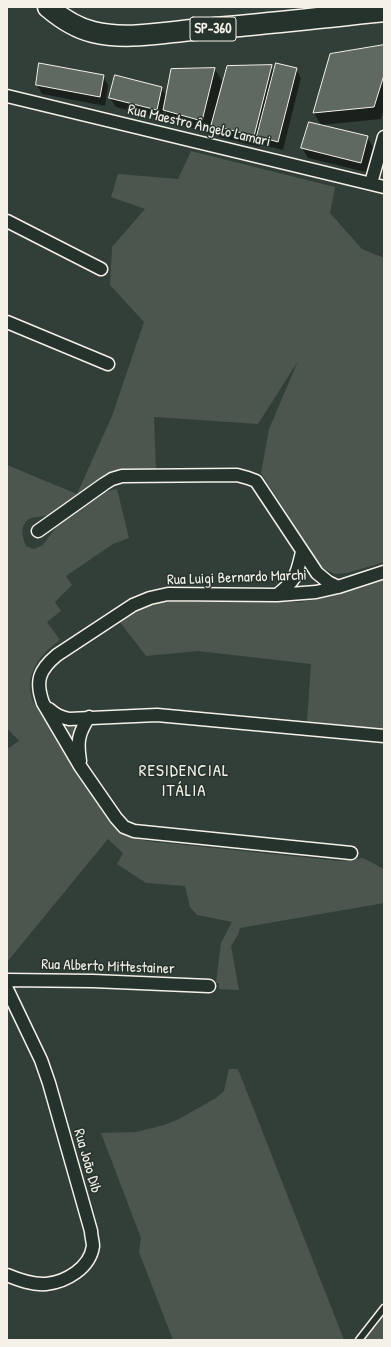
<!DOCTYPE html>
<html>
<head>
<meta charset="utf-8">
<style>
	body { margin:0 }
	#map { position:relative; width:391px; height:1347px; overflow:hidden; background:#323e38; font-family:"Patrick Hand",sans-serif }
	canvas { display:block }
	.frame { position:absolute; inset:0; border:8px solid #f4f1e8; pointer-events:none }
</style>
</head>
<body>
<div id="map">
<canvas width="391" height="1347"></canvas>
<div class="frame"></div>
</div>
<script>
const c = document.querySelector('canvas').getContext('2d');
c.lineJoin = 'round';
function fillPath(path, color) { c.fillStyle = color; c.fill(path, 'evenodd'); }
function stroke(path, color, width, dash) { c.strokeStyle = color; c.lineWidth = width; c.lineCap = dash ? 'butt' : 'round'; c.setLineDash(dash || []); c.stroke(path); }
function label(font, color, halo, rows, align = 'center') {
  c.font = font + ' "Patrick Hand",sans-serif'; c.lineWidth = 3; c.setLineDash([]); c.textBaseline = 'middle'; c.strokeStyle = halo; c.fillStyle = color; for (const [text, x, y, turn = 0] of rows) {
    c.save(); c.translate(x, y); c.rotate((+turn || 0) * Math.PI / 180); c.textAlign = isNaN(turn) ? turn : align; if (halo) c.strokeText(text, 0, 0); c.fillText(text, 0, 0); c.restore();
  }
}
const green = new Path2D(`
	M191 151 335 187 330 213 362 249 384 258V562L347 573 335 574 322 568 261 473 269 429 298 361 258 424 154 417 156 469C140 470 122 468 107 474 103 476 98 480 94 482 80 492 67 504 52 513 44 519 30 514 25 523 20 530 23 539 26 546L34 549 43 545 56 527 104 492 117 489 129 538 113 544 66 576 72 585 55 602 61 611 47 622 60 640C46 650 33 663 30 681 29 687 31 694 32 700L116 829 127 836 146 841 340 861 363 858 384 869V903L240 928 238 935 231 946 239 990 219 989V983H216L221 943 232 922 197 915 190 907 185 886 146 883 117 864 123 853 108 839 7 962V749L19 741 7 728V465L77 494 112 416 144 322 110 285 112 247 145 209 111 197 118 174 178 179Z
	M384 580V730L307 721 311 664 198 651 146 656 119 621 135 609 158 602H300L328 597Z
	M65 725H76L78 726 73 739V745L62 726Z
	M229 1069H238L344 1340H173L139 1252 141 1238 101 1133 136 1132 164 1125 179 1119 216 1098 224 1091Z
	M384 1312V1340H363Z`);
const shadow = new Path2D(`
	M384 46V109L381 119 321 125 314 113Z
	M271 66 274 72 296 69 301 78 283 150 263 145 262 143 260 147 219 137 211 124 209 133 171 122 164 110 162 119 116 107 110 98 162 88 166 96 171 70 215 69 222 81 217 101 219 102Z
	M103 76 108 85 105 106 42 94 37 85Z
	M367 137 373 147 366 172 308 158 302 148Z`);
const building = new Path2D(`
	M384 45V75L374 107 313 113 330 54Z
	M39 63 104 75 100 97 36 85Z
	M276 63 297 68 278 142 257 136Z
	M272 65 254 136 211 125 227 66Z
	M215 68 202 121 163 110 171 69Z
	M115 75 162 87 157 110 109 98Z
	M309 122 368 136 361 163 301 148Z`);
const service = new Path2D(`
	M359 1340 384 1308`);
const minor = new Path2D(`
	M7 96 384 187
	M371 183 384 137
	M7 221 101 269
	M7 322 108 364
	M38 531 104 484 112 479 122 476 237 475 248 478 256 481 317 573 328 582 338 587
	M277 595C297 579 296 576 302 552
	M49 709C56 715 60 717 69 719L157 715 384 736
	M80 761C77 742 78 734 89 717
	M351 853 134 831 124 827 116 818 80 766 43 703C35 681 39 670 57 655L133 605 150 598 168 594 277 595 316 592 338 587 384 572
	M7 980 93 981 209 986
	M7 989 41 1060 49 1083 91 1231C91 1236 93 1242 93 1246 90 1268 66 1282 46 1284 32 1285 19 1280 7 1275`);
const primary = new Path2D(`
	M48 7C61 18 76 28 93 32 125 40 160 33 193 30 257 25 320 18 384 11`);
const shields = [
	[213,29,46]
];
const shieldNames = [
	["SP-360",213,29]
];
const streetNames = [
	["Rua Maestro Ângelo Lamari",199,126,13],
	["Rua Luigi Bernardo Marchi",237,578,-2],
	["Rua Alberto Mittestainer",108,967,2],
	["Rua João Dib",87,1161,74]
];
const quarterNames = [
	["RESIDENCIAL",184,771],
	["ITÁLIA",184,791]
];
fillPath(green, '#4c564f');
fillPath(shadow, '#0007');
fillPath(building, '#5f6861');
stroke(building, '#f4f1e8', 1);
stroke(service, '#f4f1e8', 9);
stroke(minor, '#f4f1e8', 15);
stroke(primary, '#f4f1e8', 23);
stroke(service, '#26332d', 6);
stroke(minor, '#26332d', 12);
stroke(primary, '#26332d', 20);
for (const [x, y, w] of shields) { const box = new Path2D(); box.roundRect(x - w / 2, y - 12, w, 24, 3); c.fillStyle = '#26332d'; c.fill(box); stroke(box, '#f4f1e8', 1); }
label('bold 14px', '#f4f1e8', null, shieldNames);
label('15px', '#f4f1e8', '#26332d', streetNames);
c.letterSpacing = '1px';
label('17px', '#f4f1e8', '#26332d', quarterNames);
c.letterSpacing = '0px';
</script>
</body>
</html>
